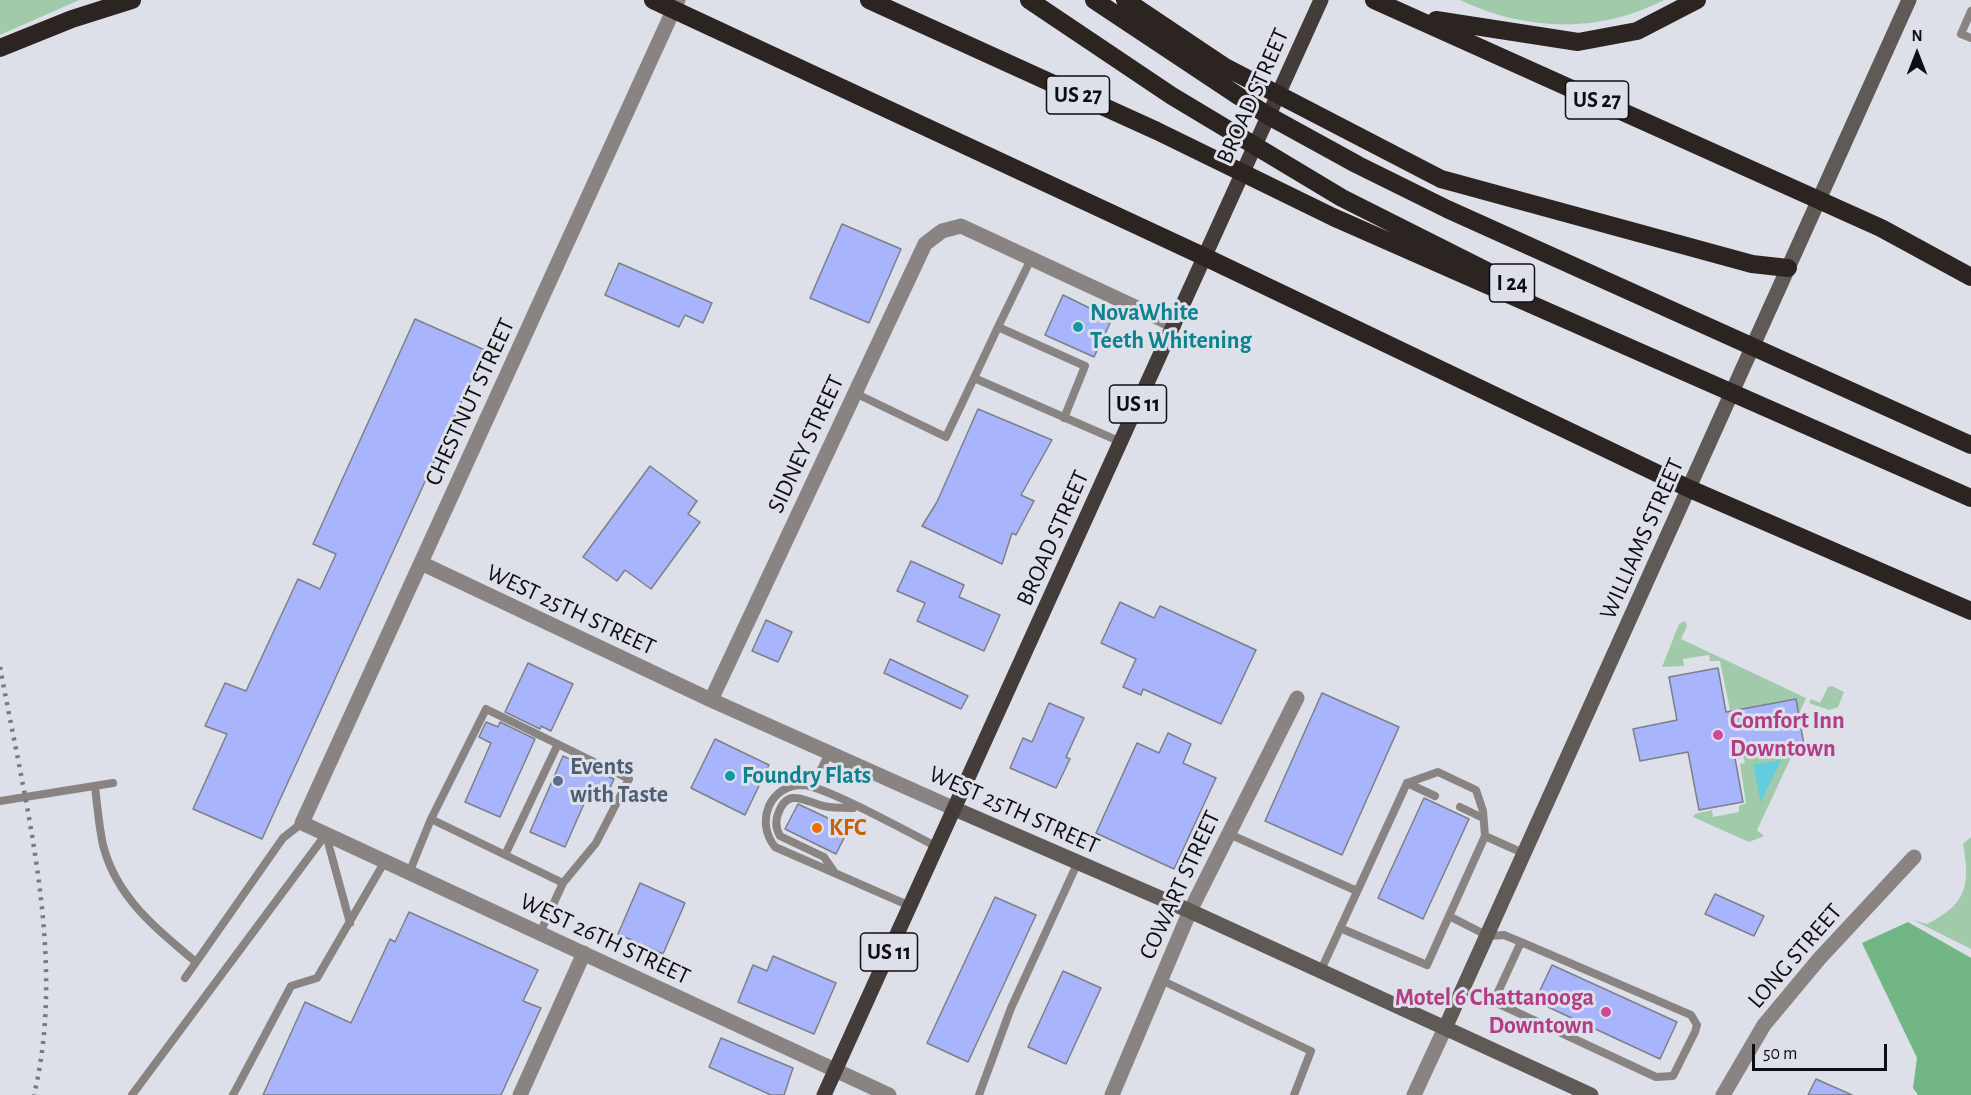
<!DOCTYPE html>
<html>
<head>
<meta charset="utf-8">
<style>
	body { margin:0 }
	#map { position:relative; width:1971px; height:1095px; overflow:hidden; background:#dddfe9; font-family:"Alegreya Sans",sans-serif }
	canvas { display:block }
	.north { position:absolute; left:1887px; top:24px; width:60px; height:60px; -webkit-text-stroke:4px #dddfe9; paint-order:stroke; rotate:0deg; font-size:16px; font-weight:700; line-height:24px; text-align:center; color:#0e0e12 }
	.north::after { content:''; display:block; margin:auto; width:21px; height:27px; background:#0e0e12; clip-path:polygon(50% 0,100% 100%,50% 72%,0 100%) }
	.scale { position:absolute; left:1752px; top:1044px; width:135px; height:27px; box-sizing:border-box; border:3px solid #0e0e12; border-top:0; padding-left:8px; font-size:18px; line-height:21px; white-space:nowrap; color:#0e0e12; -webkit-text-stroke:4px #dddfe9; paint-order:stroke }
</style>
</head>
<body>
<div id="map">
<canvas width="1971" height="1095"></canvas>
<div class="north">N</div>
<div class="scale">50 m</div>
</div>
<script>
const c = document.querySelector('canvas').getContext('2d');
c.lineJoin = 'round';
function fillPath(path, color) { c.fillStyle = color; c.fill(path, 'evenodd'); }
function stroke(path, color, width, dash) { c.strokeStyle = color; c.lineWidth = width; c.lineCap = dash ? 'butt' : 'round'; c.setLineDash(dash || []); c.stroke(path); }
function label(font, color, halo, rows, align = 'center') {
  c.font = font + ' "Alegreya Sans",sans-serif'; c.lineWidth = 6; c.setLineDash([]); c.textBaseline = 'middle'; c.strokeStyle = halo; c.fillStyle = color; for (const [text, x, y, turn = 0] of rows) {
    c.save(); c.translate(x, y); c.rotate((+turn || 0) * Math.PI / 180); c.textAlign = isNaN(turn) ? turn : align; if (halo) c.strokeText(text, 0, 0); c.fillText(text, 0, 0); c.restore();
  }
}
const green = new Path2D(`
	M0 0H79L0 35Z
	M1460 0H1664C1599 34 1525 31 1460 0Z
	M1685 621 1687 626 1681 639 1806 698 1799 714 1795 699 1737 710 1732 720 1720 661H1710L1709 655 1683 659 1684 666 1662 667 1679 624Z
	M1832 686 1844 692 1838 707 1829 710 1809 703 1811 699 1820 703 1828 687Z
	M1802 745 1799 753 1794 751 1757 830 1764 836 1749 842 1693 817 1695 814 1712 810 1713 817 1739 812V806L1746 803 1740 764 1745 763 1743 756Z
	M1971 837V949L1913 920 1927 924C1965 905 1971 887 1963 844Z`);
const forest = new Path2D(`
	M1908 922 1971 958V1095H1918L1913 1088 1917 1058 1862 943Z`);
const water = new Path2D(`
	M1781 760 1761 802 1753 765Z`);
const building = new Path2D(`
	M842 224 901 249 869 323 810 298Z
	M619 263 712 303 703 323 685 315 679 327 605 295Z
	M1063 295 1112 319 1094 357 1045 335Z
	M415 319 485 350 262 839 193 809 227 734 205 726 225 683 246 691 298 579 320 589 336 554 313 544Z
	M978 409 1052 440 1021 495 1034 501 1016 535 1012 533 1002 564 922 526 937 502Z
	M650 466 697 501 688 514 700 522 651 589 625 570 617 581 583 557Z
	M911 561 964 585 959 597 1000 615 984 651 917 621 925 603 897 591Z
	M1120 602 1154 618 1160 606 1256 650 1221 724 1143 689 1141 695 1123 687 1136 659 1101 643Z
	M766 620 792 632 778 662 752 651Z
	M890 659 968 696 961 709 884 673Z
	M528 663 573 684 551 731 541 726 540 729 505 712Z
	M1718 668 1726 712 1796 699 1804 745 1735 758 1743 802 1699 810 1688 752 1640 761 1633 729 1677 720 1669 677Z
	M1322 693 1399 727 1342 855 1265 821Z
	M1049 703 1084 718 1066 757 1070 759 1056 788 1010 768 1023 738 1032 742Z
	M486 722 498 727 500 722 535 739 500 817 465 802 491 743 479 737Z
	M1168 733 1191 744 1183 763 1216 778 1174 869 1096 833 1137 743 1159 753Z
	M715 739 769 765 745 815 691 788Z
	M563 756 614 779 607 795 591 788 565 847 530 832Z
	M1424 798 1469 819 1423 919 1378 898Z
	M798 804 849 828 836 854 785 829Z
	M640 883 685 903 663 954 618 934Z
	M1715 894 1764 916 1754 936 1705 914Z
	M995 897 1036 915 968 1062 927 1043Z
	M409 912 538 970 523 1001 541 1008 501 1095H263L305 1002 351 1023 390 939 395 942Z
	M773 956 836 983 814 1034 738 1002 753 965 767 971Z
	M1552 965 1677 1022 1660 1059 1535 1001Z
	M1063 971 1101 988 1066 1064 1028 1047Z
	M721 1038 793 1068 784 1095H771L709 1067Z
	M1816 1079 1852 1095H1808Z`);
const lane = new Path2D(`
	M1971 11 1961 34 1971 38
	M998 327 1031 259
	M974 378 998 327 1085 366 1064 418
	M855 393 946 437 974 378 1121 442
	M1407 783 1435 796
	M95 786C97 805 99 826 103 845 116 897 157 930 196 962
	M813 786 829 753
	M0 801 113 783
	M1460 807 1483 818
	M431 819 486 709 629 779 596 843 563 883
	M1229 834 1357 891
	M326 835 350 923
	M505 855 558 744
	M409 873 431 819 563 883 540 933
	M835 873 824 857 780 836C776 829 775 822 778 814 787 788 803 800 820 805 830 809 843 807 853 808
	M910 906 775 847C755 822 769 785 803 785 825 786 912 834 937 847
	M1449 916 1488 936 1504 935 1521 942 1691 1015 1697 1025 1695 1032 1673 1076 1656 1077 1499 1004 1498 992 1521 942
	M1340 928 1427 965 1485 836
	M1321 970 1407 783 1438 772 1476 790 1483 811 1485 836 1525 854
	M185 978 283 838 302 823
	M1161 980 1311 1051 1294 1095
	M132 1095 326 834
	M233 1095 291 986 317 978 385 861
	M979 1095 1011 1008 1078 862`);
const street = new Path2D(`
	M678 0 302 823 889 1095
	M421 563 711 700 955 809
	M711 700 925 244 942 231 961 226 1174 325
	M520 1095 584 953
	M1112 1095 1190 911 1297 698
	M1414 1095 1446 1026
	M1723 1095 1764 1025 1819 959 1914 857`);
const secondary = new Path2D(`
	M955 809 1190 911 1591 1095
	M1446 1026 1909 0`);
const primary = new Path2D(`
	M824 1095 1321 0`);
const highway = new Path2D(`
	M653 0 1205 257 1690 489 1971 611
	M869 0 1157 131 1333 217 1971 498
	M1029 0 1172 96 1342 198 1495 275
	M1094 0 1267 115 1358 165 1447 209 1971 445
	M1125 0 1225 67 1441 179 1752 264 1788 268
	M1374 0 1881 228 1971 277
	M1436 20 1578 42 1637 31 1697 0
	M0 48 72 19 132 0`);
const rail = new Path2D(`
	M0 667C25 803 67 958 34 1095`);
const markers = [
	[1078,327,6,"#0f9aa8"],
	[1718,735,6,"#d1479c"],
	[730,776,6,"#0f9aa8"],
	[558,781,6,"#5c6f8a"],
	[817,828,6,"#e8710a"],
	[1606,1012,6,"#d1479c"]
];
const shields = [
	[1078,95,63],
	[1597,100,63],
	[1512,283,45],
	[1138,404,57],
	[889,952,57]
];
const shieldNames = [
	["US 27",1078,95],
	["US 27",1597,100],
	["I 24",1512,283],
	["US 11",1138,404],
	["US 11",889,952]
];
const streetNames = [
	["BROAD STREET",1253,96,-66],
	["CHESTNUT STREET",470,402,-65],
	["SIDNEY STREET",806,444,-65],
	["BROAD STREET",1053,538,-66],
	["WILLIAMS STREET",1642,539,-66],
	["WEST 25TH STREET",571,610,25],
	["WEST 25TH STREET",1014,810,24],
	["COWART STREET",1180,885,-65],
	["WEST 26TH STREET",605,939,25],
	["LONG STREET",1795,956,-49]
];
const cultureNames = [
	["NovaWhite",1090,313],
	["Teeth Whitening",1090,341],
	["Foundry Flats",742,776]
];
const hotelNames = [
	["Comfort Inn",1730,721],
	["Downtown",1730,749],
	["Motel 6 Chattanooga",1594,998,"right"],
	["Downtown",1594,1026,"right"]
];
const serviceNames = [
	["Events",570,767],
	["with Taste",570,795]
];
const foodNames = [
	["KFC",829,828]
];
fillPath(green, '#a1caab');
fillPath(forest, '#71b684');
fillPath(water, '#63cde0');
fillPath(building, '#a8b5fc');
stroke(building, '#7d7f88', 1.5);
stroke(lane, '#898482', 8);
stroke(street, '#898482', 15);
stroke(secondary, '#605a57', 15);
stroke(primary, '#433c39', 15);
stroke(highway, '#2c2420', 18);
stroke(rail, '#797a81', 4.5, [3, 6]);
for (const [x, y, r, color] of markers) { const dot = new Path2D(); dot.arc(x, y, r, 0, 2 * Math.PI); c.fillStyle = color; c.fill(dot); stroke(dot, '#dddfe9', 2); }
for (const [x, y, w] of shields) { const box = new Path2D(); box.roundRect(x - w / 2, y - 19, w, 38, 4.5); c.fillStyle = '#dddfe9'; c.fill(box); stroke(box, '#0e0e12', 1.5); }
label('bold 22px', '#0e0e12', null, shieldNames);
label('24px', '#0e0e12', '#dddfe9', streetNames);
label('bold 24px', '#0d838f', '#dddfe9', cultureNames, 'left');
label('bold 24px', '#b23c85', '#dddfe9', hotelNames, 'left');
label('bold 24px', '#4e5e75', '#dddfe9', serviceNames, 'left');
label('bold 24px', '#c56008', '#dddfe9', foodNames, 'left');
</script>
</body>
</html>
